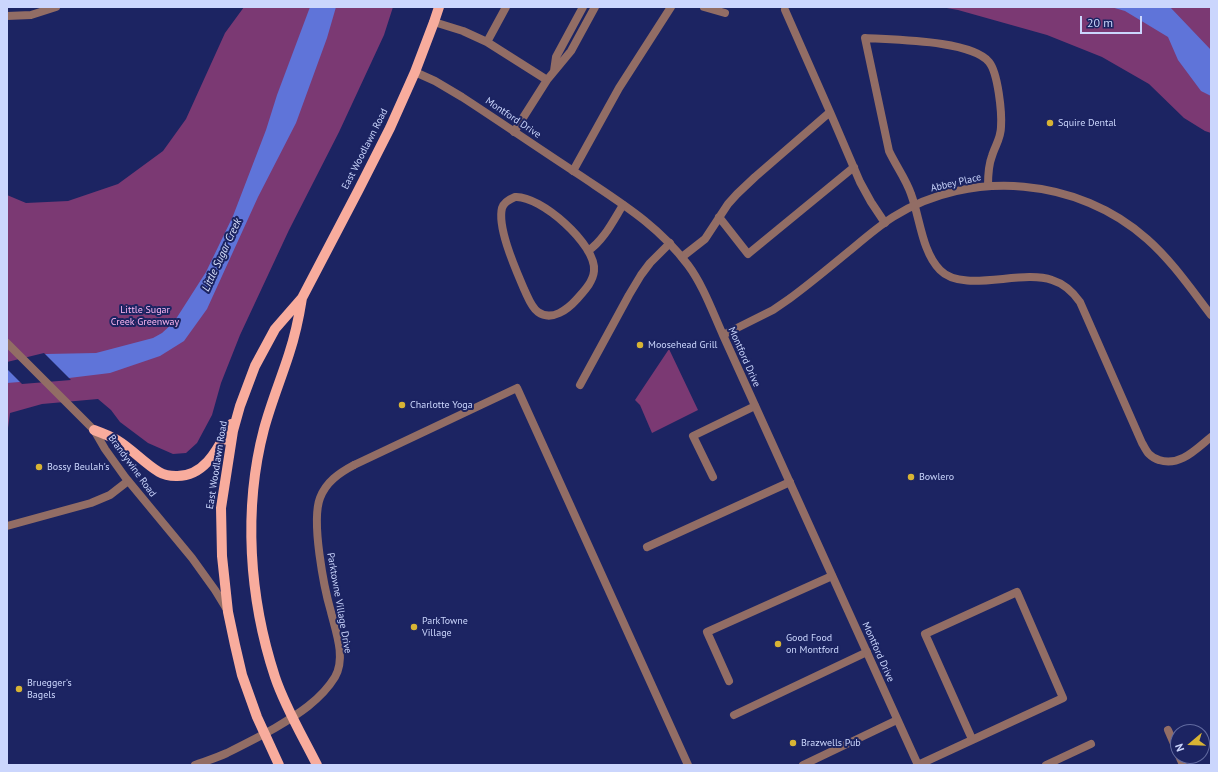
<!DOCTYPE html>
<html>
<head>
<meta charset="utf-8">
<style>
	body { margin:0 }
	#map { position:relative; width:1218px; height:772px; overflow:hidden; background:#1c2462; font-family:"PT Sans",sans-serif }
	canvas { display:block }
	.frame { position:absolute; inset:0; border:8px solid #cbd6fd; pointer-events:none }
	.north { position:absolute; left:1170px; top:724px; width:40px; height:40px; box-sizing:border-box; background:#1c2462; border:1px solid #626ba0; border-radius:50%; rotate:251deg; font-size:11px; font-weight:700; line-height:16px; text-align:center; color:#cbd6fd }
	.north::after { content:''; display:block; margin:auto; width:14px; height:18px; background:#d8b434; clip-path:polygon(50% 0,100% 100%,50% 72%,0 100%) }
	.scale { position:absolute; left:1080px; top:16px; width:62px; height:18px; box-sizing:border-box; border:2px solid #cbd6fd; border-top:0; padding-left:5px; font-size:12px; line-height:14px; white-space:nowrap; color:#cbd6fd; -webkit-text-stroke:3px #1c2462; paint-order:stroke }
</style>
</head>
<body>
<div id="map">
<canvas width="1218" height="772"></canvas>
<div class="frame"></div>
<div class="north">N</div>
<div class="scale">20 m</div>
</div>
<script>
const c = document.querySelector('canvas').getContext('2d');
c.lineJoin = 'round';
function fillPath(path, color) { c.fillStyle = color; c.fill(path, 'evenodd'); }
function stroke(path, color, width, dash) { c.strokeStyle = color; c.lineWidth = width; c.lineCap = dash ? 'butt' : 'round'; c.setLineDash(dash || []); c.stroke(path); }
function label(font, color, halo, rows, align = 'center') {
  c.font = font + ' "PT Sans",sans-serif'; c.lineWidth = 4; c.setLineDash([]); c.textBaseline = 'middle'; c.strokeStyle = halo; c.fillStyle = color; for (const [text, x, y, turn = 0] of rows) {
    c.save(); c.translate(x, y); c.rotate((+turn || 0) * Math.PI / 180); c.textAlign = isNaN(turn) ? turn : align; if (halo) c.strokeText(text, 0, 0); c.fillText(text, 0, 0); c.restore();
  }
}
const green = new Path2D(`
	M244 7H393L384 35 339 132 289 230 240 335 221 383 212 415 197 443 186 453 173 454 148 443 120 422 111 410 98 399 42 404 10 413 8 428H7V195L26 203 68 201 118 184 163 151 186 119 225 33Z
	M941 7H1211V133L1205 131 1184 118 1149 84 1102 57 1047 35 958 10Z
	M669 349 698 410 652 433 640 405 635 400Z`);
const water = new Path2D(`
	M310 7H336L327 38 296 123 258 197 207 309 184 341 160 356 110 373 69 378 7 383V364L46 354 96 353 153 338 162 333 174 322 206 272 233 216 266 130 277 95Z
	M1111 7H1170L1211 50V96L1201 91 1178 60 1168 37 1125 11Z`);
const pier = new Path2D(`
	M44 353 71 380 22 384 7 369V362Z`);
const service = new Path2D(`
	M704 7 725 13
	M785 10 830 112
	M434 22 463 31 487 42 547 80
	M487 42 506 7
	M554 71 556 57 583 7
	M514 132 547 80 571 51 595 7
	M573 171 619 88 671 7
	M988 186C988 176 988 166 992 156 995 146 1001 138 1001 127 1002 112 998 73 989 62 971 40 893 40 865 38L889 151C896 166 906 179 911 194 920 218 922 252 940 270 963 294 1021 269 1052 280 1065 284 1073 292 1080 302L1142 443C1144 446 1146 451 1149 454 1152 457 1155 459 1159 460 1180 467 1196 449 1211 437
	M515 197C540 195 597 245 594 271 593 282 584 291 577 299 568 309 552 322 538 312 531 307 528 297 524 289 516 270 497 228 502 208 504 202 510 199 515 197Z
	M719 217 748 254 854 167
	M588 251C604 240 613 221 623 205
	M682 257 705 239 728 204 737 194 755 177 830 112 860 182 871 202 885 223
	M580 385 629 295 641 275 650 263 670 243
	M354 465 517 388 688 765
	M713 477 693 436 755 406
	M7 526 91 503 110 495 128 481
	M647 547 790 482
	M729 681 707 632 832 576
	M734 715 867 652
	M1168 730 1178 753
	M1179 756 1183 765
	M803 765 897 720
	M918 765 1063 698 1017 592 925 634 972 739
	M1046 765 1091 744`);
const minor = new Path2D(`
	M7 16 31 15 56 7
	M415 72 435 81 462 97C502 123 541 150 581 176 621 203 658 225 688 265 703 285 713 313 723 335L918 765
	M723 335 773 310 789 299C811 283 832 265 853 248 866 237 879 226 893 217 971 168 1079 178 1147 239 1172 261 1191 289 1211 315
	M7 343 94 430 105 449 125 477 192 558 215 590 226 608
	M195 765C206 761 216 758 227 753 243 745 259 737 275 728 297 715 321 700 335 677 346 658 336 632 331 612 324 588 311 521 320 498 326 482 339 473 354 465`);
const primary = new Path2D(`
	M302 298C299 317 295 336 289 354 281 379 271 403 264 429 243 509 249 598 275 677 285 707 303 737 317 765
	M94 430C102 433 110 436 117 440 132 449 144 463 159 472 164 475 170 476 176 476 206 477 219 446 231 424
	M279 765 257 717 242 675 235 645 228 612 222 556 221 508 233 431 240 406 255 366 275 329 302 298 358 191 390 128 415 72 434 22 439 7`);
const markers = [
	[1050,123,4,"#d8b434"],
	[640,345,4,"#d8b434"],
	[402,405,4,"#d8b434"],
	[39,467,4,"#d8b434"],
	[911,477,4,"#d8b434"],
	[414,627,4,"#d8b434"],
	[778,644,4,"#d8b434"],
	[19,689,4,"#d8b434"],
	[793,743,4,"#d8b434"]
];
const streetNames = [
	["Montford Drive",513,118,34],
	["East Woodlawn Road",365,149,-63],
	["Abbey Place",956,183,-13],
	["Montford Drive",744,357,66],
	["East Woodlawn Road",217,465,-81],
	["Brandywine Road",132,466,54],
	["Parktowne Village Drive",339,603,80],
	["Montford Drive",878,652,66]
];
const poiNames = [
	["Squire Dental",1058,123],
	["Moosehead Grill",648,345],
	["Charlotte Yoga",410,405],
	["Bossy Beulah's",47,467],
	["Bowlero",919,477],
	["ParkTowne",422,621],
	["Village",422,633],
	["Good Food",786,638],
	["on Montford",786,650],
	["Bruegger's",27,683],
	["Bagels",27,695],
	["Brazwells Pub",801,743]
];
const parkNames = [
	["Little Sugar",145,310],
	["Creek Greenway",145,322]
];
const waterNames = [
	["Little Sugar Creek",222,255,-65]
];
fillPath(green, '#7b3973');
fillPath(water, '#5f74d9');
fillPath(pier, '#1c2462');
stroke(service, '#926d65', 8);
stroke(minor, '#926d65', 8);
stroke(primary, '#f8ac9d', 10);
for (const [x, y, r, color] of markers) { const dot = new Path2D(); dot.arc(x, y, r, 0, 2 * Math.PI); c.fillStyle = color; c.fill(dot); stroke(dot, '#1c2462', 1.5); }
label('10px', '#cbd6fd', '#1c2462', streetNames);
label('10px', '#cbd6fd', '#1c2462', poiNames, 'left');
label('10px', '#fbb5f0', '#1c2462', parkNames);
label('italic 11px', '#dbe3fd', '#1c2462', waterNames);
</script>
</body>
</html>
